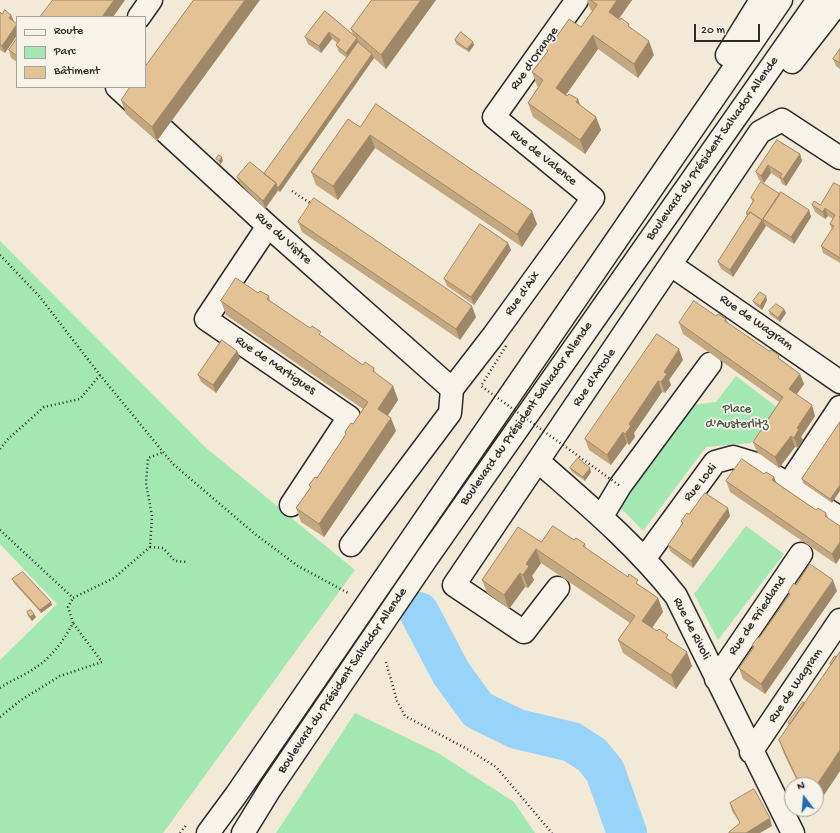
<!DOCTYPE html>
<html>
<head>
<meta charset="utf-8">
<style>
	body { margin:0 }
	#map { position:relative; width:840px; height:833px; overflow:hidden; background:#f3e9d7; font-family:"Gochi Hand",sans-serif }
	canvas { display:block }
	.legend { position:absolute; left:16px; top:16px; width:130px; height:72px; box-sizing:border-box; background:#f7f3e8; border:1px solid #a5a39c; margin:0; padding:5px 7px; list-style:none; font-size:12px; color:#2b2b2b }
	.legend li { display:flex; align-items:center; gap:8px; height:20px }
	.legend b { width:20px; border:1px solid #a5a39c }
	.north { position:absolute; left:784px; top:777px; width:40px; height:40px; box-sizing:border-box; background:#f7f3e8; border:1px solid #a5a39c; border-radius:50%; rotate:344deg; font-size:11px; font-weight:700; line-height:16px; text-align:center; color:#2b2b2b }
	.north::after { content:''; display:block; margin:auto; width:14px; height:18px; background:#1f6fb2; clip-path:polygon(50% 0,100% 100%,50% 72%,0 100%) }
	.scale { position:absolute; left:694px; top:24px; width:66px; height:18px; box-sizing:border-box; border:2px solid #2b2b2b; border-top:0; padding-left:5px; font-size:12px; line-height:14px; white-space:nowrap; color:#2b2b2b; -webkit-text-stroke:3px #f7f3e8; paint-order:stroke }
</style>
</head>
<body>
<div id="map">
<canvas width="840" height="833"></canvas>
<ul class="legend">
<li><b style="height:5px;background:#f7f3e8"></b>Route</li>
<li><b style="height:11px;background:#a3e7b2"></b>Parc</li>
<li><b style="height:11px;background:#e3c295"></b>Bâtiment</li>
</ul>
<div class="north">N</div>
<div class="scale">20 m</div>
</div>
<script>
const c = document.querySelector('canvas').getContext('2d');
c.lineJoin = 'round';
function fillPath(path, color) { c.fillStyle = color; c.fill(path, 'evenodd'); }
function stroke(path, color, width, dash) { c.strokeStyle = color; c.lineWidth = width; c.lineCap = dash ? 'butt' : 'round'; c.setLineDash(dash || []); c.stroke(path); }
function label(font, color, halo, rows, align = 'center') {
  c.font = font + ' "Gochi Hand",sans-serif'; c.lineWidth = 3.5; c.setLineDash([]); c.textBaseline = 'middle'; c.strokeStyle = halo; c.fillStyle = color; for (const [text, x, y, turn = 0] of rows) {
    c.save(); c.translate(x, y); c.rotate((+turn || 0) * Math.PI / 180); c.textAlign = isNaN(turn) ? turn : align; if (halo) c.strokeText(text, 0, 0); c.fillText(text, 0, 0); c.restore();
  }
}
const green = new Path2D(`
	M0 241 205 447 355 570 163 833H0V660L57 604 0 544Z
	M736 376 778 408 751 443 706 447 643 531 620 507 692 405 716 402Z
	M746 526 784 554 718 640 694 594Z
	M355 713 438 753 514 802 535 833H276Z`);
const river = new Path2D(`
	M419 612 451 673 478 710 517 729 572 742 592 755 605 771 627 833`);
const path = new Path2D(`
	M292 191 313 205
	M0 255 39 296 100 375 173 464 255 534 298 566 348 593
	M0 449 8 439 44 407 80 399 100 375
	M0 530 73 598 114 578 150 547 152 516 146 483 148 458 164 452
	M150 547 163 548 175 561 188 562
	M386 662 397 701 405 716 469 750 496 767 552 833
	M0 688C11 680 24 676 35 668 52 657 64 640 73 623L68 607 73 598
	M0 717 21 700 60 676 102 662 73 623
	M180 833 187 824`);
const minor = new Path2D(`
	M139 17 151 0
	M117 87 268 226 452 389
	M268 226 206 319 349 417 291 505
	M671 265 840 382
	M452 389 493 336 593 198 494 117 577 0
	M539 462C587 504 636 545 676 596L793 833
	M788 485 840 407
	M602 516 620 486 710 364
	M351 545 450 413 452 389
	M644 559 715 462 733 457 756 464 840 518
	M558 588 524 632 454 585 760 132 782 120 840 158
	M716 679 801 554
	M751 752 840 620`);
const major = new Path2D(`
	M727 55 761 0
	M792 62 834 8 840 4
	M208 833 236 795 781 0
	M243 833 270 789 427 558 818 0`);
const pathBridge = new Path2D(`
	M506 346 481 386 620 486`);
const wall = new Path2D(`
	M194 0 157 141 126 114 121 100Z
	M372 0H436L386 69 374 58 280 192 278 191 265 209 240 184 237 177 264 174 347 58 339 52 336 45 337 43 332 39 321 53 308 44 305 37 325 11 353 35 351 29Z
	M587 0H632L618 19 631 28 654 55 638 78 598 49 566 95 596 117 601 130 585 154 533 117 528 103 539 87 537 86 532 72 547 52 546 49 553 42 581 27 592 11 590 9Z
	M0 12 2 14 11 15 14 22 17 24V35L5 53 0 50Z
	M17 38V62L11 58 9 50Z
	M455 40 473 42 474 45 469 52 456 44Z
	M840 49V69L836 66 833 59Z
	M360 127 537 224 522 247 375 148 338 200 316 185 311 172Z
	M777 140 800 154 802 161 786 186 782 184 780 179 771 173 764 183 759 180 756 172Z
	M840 186V263L823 253 821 246 832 230 830 224 833 219 828 216 825 219 815 212 812 205H820Z
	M780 194 809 210 811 217 794 244 766 226 733 277 721 269 718 262 747 216 746 213 753 202 751 198Z
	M298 222 476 317 460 340 302 232Z
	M508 243 511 250 474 305 447 286 444 279Z
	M258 293 269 296 270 301 363 365 374 368 375 373 393 386 398 400 388 415 396 431 324 537 301 522 296 508 310 488 309 485 317 478 346 434 345 432 353 424 363 409 226 315 221 301Z
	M767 300 762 310 755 305 753 301Z
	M784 309 786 313 780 322 770 315 769 311Z
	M716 316 726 319 728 323 780 359 800 374 804 384 797 394 815 416 801 437 803 440 798 448 795 447 779 468 757 452 753 442 779 402 683 334 679 323Z
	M237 351 240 358 216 393 201 382 198 375Z
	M683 360 669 380 671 385 665 393 662 392 634 433 635 437 629 445 627 443 611 465 589 450 585 439Z
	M840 422 832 503 803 483 802 479Z
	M570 468 591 472 585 481 572 472Z
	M764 474 774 477 776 482 816 510 826 513 828 517 836 564 730 492 726 481Z
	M730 516 693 568 671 552 668 545 682 524 681 521Z
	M574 540 585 544 586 548 658 598 663 612 652 628 669 640 692 666 676 689 623 653 618 640 630 623 541 563 532 576 534 580 528 588 525 587 509 609 487 593 482 580 541 542Z
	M12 579 51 602 52 605 41 613 14 583Z
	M796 585 837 591 765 694 743 679 739 668 753 648 752 645 759 638 789 595 788 592Z
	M27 612 34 614 36 617 32 621 28 616Z
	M835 656 840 771 816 807V785H799L784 754 779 740 789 726 788 723 805 703 830 666V664Z
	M730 803 772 826 740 823 732 811Z`);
const shadedWall = new Path2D(`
	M114 0H125L113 17H102Z
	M245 0H260L157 141 152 127Z
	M421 0H436L386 69 381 55Z
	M617 0H632L614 26 609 12Z
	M11 15 14 22 9 18Z
	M17 24V35L5 53 2 46Z
	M329 32 332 39 321 53 319 46Z
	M593 35 598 49 561 102 556 88Z
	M357 38 359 46 349 60 346 53Z
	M649 41 654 55 638 78 634 64Z
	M473 42 474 45 469 52 467 49Z
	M372 54 374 58 280 192 278 188Z
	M578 99 583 113 576 102Z
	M596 117 601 130 585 154 580 140Z
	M370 135 375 148 338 200 333 186Z
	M800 154 802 161 786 186 783 179Z
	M222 157 223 161 220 165 219 161Z
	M768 165 771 173 764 183 761 176Z
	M276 183 278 190 265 209 263 201Z
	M825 208 828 216 825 219 823 212Z
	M809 210 811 217 794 244 791 237Z
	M532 211 537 224 522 247 517 234Z
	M762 220 766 226 733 277 730 270Z
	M508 243 511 250 474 305 471 297Z
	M766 296 767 300 762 310 760 306Z
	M472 306 476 317 460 340 456 329Z
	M784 309 786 313 780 322 778 318Z
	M679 349 683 360 669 380 671 385 665 393 661 382 664 372Z
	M237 351 240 358 216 393 213 385Z
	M800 374 804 384 793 399 789 389Z
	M658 381 662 392 634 433 635 437 629 445 625 434 629 424Z
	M393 386 398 400 383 423 378 409Z
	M812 405 815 416 801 437 803 440 798 448 794 438 797 428Z
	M391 418 396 431 324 537 319 524Z
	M623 432 627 443 611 465 607 455Z
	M791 436 795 447 779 468 775 457Z
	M590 468 591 472 585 481 583 477Z
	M774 477 778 488 772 480Z
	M840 485V491L832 503 830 499Z
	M728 508 730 516 693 568 691 561Z
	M840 542V558L836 564 832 554Z
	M536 549 541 563 532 576 534 580 528 588 523 575 526 564Z
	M520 573 525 587 509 609 504 595Z
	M833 580 837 591 765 694 761 684Z
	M658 598 663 612 647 635 642 621Z
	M51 602 52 605 41 613 40 610Z
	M34 614 36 617 32 621 30 617Z
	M687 652 692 666 676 689 671 675Z
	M840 750V771L816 807V786Z
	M810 809H814L812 813Z
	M770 818 772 826 760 833H746Z`);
const building = new Path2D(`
	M53 0H114L102 17H43L41 16Z
	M194 0H245L152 127 121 100 130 87H145V67Z
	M372 0H421L381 55 351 29Z
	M591 0H617L609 12 620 20 621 18 629 24 628 26 649 41 634 64 593 35 556 88 567 96 569 94 578 99 576 102 596 117 580 140 528 103 543 80 532 72 548 51 546 49 551 41 553 42 569 19 581 27 597 5Z
	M5 10 11 15 9 18 17 24 2 46 0 44V12L2 14Z
	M325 11 357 38 346 53 336 45 340 40 329 32 319 46 305 37Z
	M461 32 473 42 467 49 455 40Z
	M17 38V59L16 58 17 56 9 50Z
	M358 42 372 54 278 188 277 187 276 183 264 174Z
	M840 49V63L833 59Z
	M376 104 532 211 517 234 370 135 333 186 311 172 348 119 360 127Z
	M777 140 800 154 783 179 780 177 782 174 768 165 761 176 756 172Z
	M219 155 222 157 219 161 216 159Z
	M250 162 276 183 263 201 237 177Z
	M761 182 780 194 763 219 764 223 763 224 762 220 750 212 749 214 746 213 754 200 751 198Z
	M834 183 840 186V216L839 217 840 218V258L821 246 834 226 830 224 835 215 825 208 823 212 812 205 814 201 820 205Z
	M781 192 809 210 791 237 763 219Z
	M314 198 472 306 456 329 298 222Z
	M750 212 762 220 730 270 718 262Z
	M480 224 508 243 471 297 444 279Z
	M236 278 258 293 260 291 269 296 267 299 310 328 312 326 321 332 319 334 363 365 365 362 374 368 373 371 393 386 378 409 391 418 319 524 296 508 311 487 309 485 315 477 317 478 346 434 345 432 351 423 353 424 368 402 221 301Z
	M760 292 766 296 760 306 753 301Z
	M694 301 716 316 718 314 726 319 725 321 769 351 771 350 779 355 778 358 800 374 789 389 812 405 797 428 799 429 794 438 791 436 775 457 753 442 783 397 679 323Z
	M776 304 784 309 778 318 769 311Z
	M657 334 679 349 664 372 667 374 661 382 658 381 629 424 631 426 625 434 623 432 607 455 585 439Z
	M222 340 237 351 213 385 198 375Z
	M840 422V485L830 499 802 479Z
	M578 458 590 468 583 477 570 468Z
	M742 459 764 474 766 472 774 477 772 480 816 510 818 508 826 513 825 516 840 526V542L832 554 726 481Z
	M705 493 728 508 691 561 668 545 683 523 681 521 687 513 689 514Z
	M553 526 574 540 576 538 585 544 583 546 628 577 629 574 638 580 636 583 658 598 642 621 657 631 659 629 668 635 666 638 687 652 671 675 618 640 635 616 536 549 526 564 529 566 523 575 520 573 504 595 482 580 518 527 541 542Z
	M810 564 833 580 761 684 739 668 754 647 752 645 758 637 759 638 790 594 788 592 794 583 796 585Z
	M23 572 51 602 40 610 12 579Z
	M31 610 34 614 30 617 27 612Z
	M840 652V750L816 786V785H800L779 740Z
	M835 656 836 657 831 665 830 664Z
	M803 702 805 703 790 724 788 723Z
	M754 789 770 818 746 833H729V832L740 823 730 803Z`);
const streetNames = [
	["Rue d'Orange",535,59,-55],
	["Boulevard du Président Salvador Allende",713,149,-55],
	["Rue de Valence",543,158,39],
	["Rue du Vistre",283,239,42],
	["Rue d'Aix",523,294,-54],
	["Rue de Wagram",756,323,35],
	["Rue de Martigues",275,366,34],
	["Rue d'Arcole",595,378,-56],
	["Boulevard du Président Salvador Allende",527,414,-55],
	["Rue Lodi",701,483,-51],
	["Rue de Friedland",758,616,-56],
	["Rue de Rivoli",691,629,63],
	["Boulevard du Président Salvador Allende",343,681,-56],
	["Rue de Wagram",796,686,-56]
];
const parkNames = [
	["Place",737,410],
	["d'Austerlitz",737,425]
];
fillPath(green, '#a3e7b2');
stroke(river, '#98d3f9', 40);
stroke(minor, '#2b2b2b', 25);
stroke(major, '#2b2b2b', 25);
stroke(path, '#2b2b2b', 2.5, [1, 3]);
stroke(minor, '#f7f3e8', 22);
stroke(major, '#f7f3e8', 22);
stroke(pathBridge, '#2b2b2b', 2.5, [1, 3]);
fillPath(wall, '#c3a780');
fillPath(shadedWall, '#9f8868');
fillPath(building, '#e3c295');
stroke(building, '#9f8868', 1);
label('13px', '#2b2b2b', '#f7f3e8', streetNames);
label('13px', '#495a4d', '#f7f3e8', parkNames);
</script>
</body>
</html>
